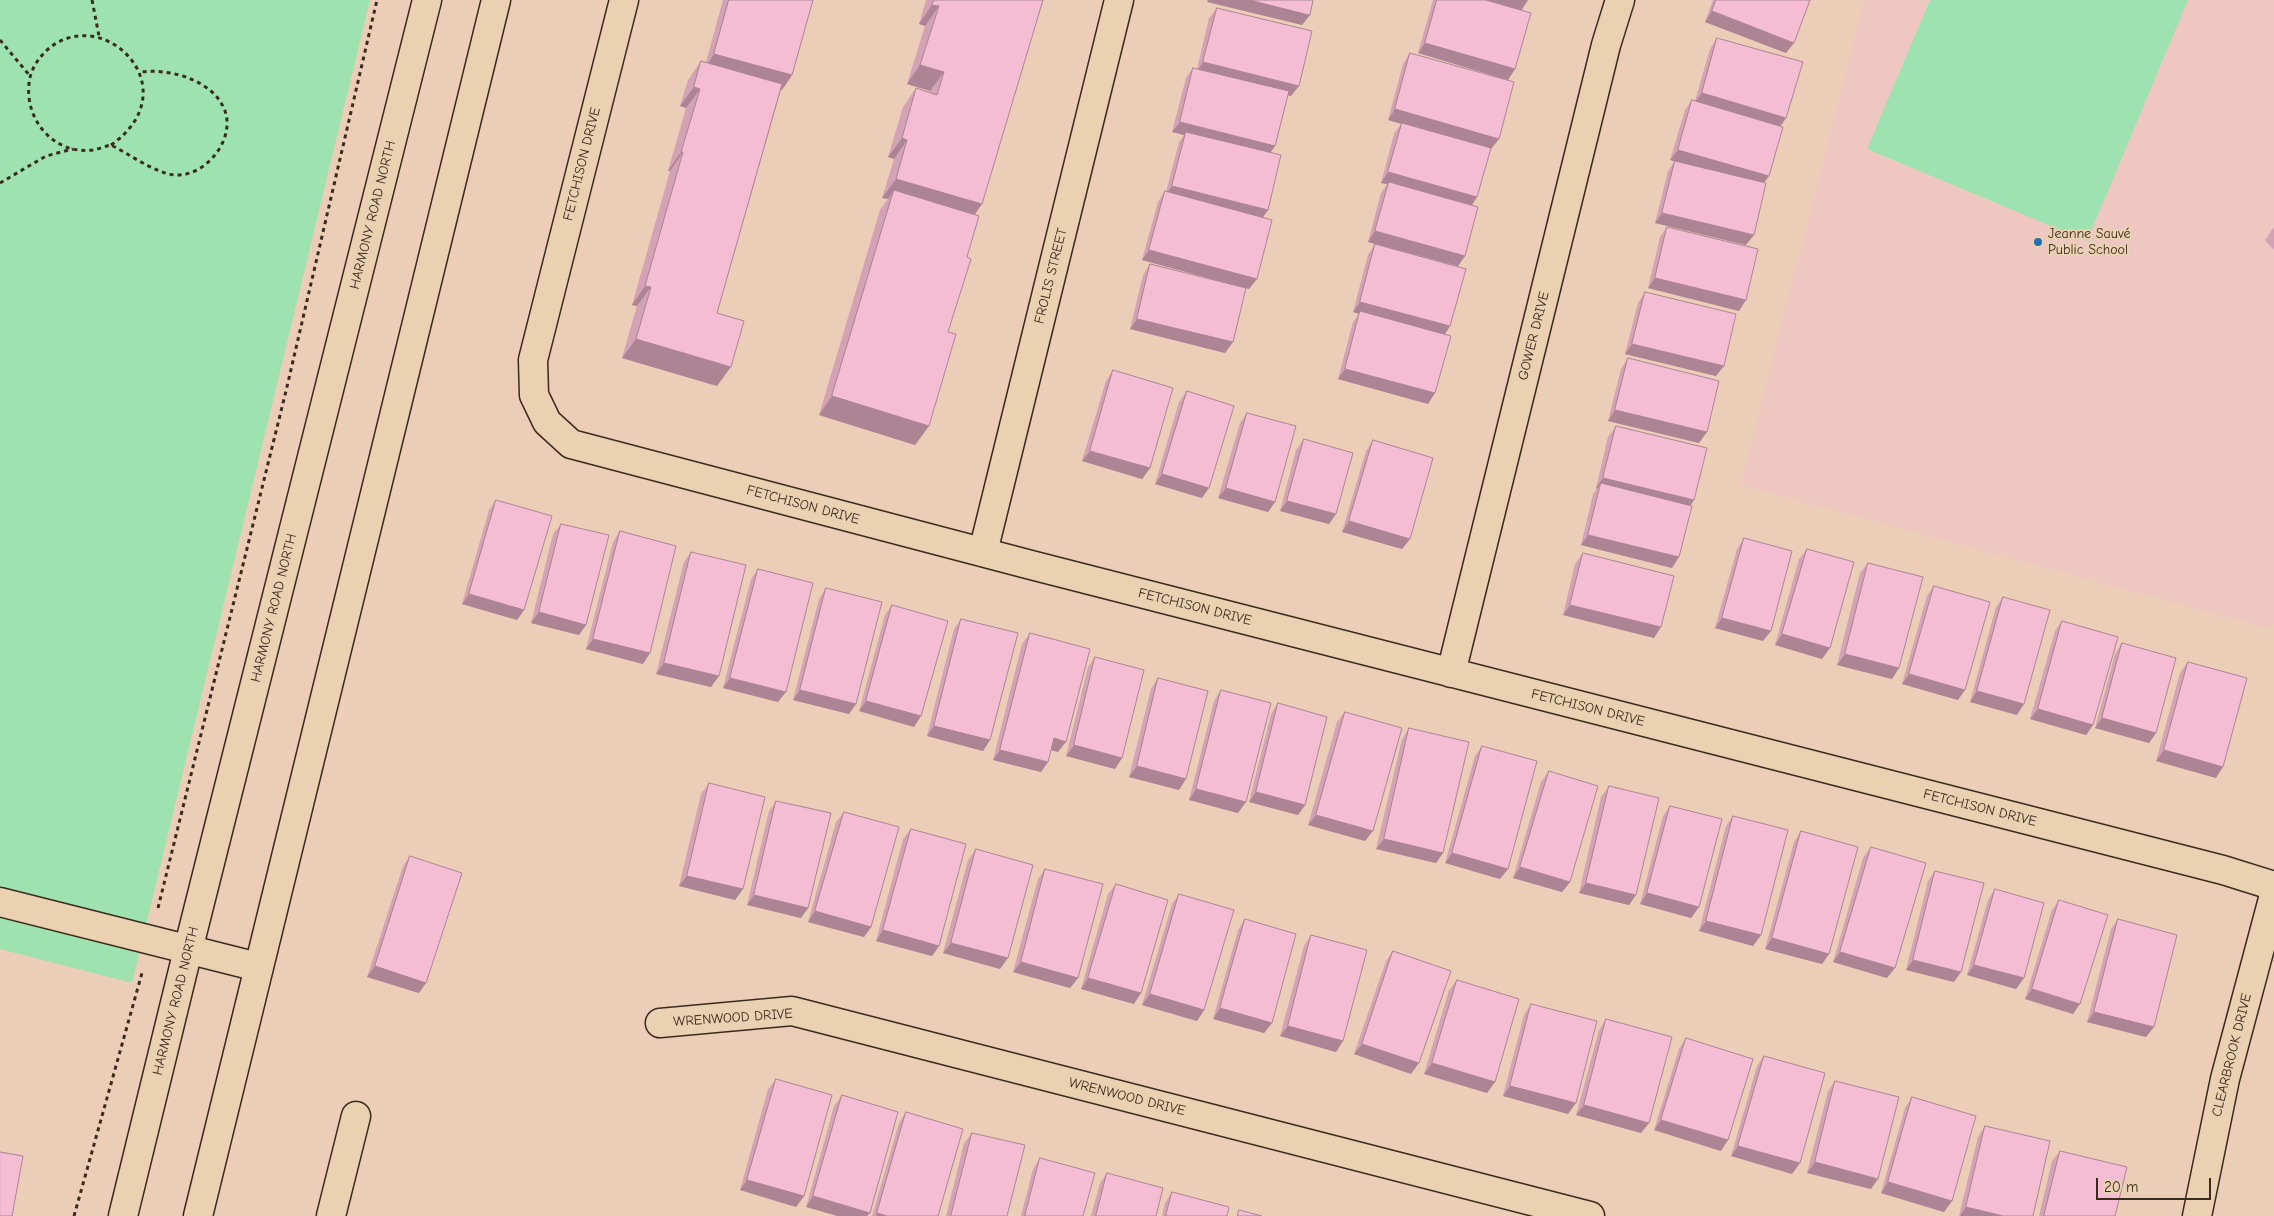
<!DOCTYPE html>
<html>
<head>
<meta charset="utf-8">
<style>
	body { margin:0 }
	#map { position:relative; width:2274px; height:1216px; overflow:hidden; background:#ebcdb8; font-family:"Comic Neue",sans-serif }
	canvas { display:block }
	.scale { position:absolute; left:2096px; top:1178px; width:115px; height:22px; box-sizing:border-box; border:2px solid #3b2a1e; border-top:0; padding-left:6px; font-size:15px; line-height:18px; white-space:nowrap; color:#3b2a1e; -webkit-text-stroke:4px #e9d1b1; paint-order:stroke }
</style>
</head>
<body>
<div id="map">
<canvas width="2274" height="1216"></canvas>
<div class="scale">20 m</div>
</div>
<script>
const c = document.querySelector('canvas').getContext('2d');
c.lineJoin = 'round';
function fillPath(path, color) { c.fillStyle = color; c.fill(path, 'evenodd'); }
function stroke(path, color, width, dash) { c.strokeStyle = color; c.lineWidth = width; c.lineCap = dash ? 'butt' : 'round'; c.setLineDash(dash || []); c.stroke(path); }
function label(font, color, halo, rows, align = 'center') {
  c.font = font + ' "Comic Neue",sans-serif'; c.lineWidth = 4; c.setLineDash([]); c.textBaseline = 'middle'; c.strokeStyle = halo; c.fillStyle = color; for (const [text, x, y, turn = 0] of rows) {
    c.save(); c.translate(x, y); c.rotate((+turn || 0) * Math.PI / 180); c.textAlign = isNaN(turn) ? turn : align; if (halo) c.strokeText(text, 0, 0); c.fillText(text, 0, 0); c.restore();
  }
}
const built = new Path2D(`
	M1864 0H2274V623L2271 629 1741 485Z`);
const green = new Path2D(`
	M0 0H370L132 983 0 949Z
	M1930 0H2188L2087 241 1867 149Z`);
const path = new Path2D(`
	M92 0 99 36
	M0 40 30 76
	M111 145C192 88 101 0 46 51 37 60 30 71 29 84 25 120 54 155 93 150 99 149 105 146 111 145 129 154 149 169 169 174 201 182 236 142 225 111 214 80 169 68 140 72
	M0 183 46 156 73 149
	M158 908 286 391 377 0
	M74 1216 142 973`);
const minor = new Path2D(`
	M624 0 533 360 534 395 547 422 571 444 1031 565 2223 870 2274 886
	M983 552 1119 0
	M1451 673 1606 45 1620 0
	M0 902 258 967
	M660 1023 792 1011 1590 1216
	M331 1216 356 1116
	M2197 1216 2225 1079 2274 895`);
const major = new Path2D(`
	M123 1216 188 950 427 0
	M198 1216 496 0`);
const wall = new Path2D(`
	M723 0H813L792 75 782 90H781L717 313V386L622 358 637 306 632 305 670 171H668L686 108 680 106 688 80 701 61 706 62Z
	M926 0H1043L975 215 967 257 948 332 929 426 915 445 819 415 880 210 888 199 882 198 894 159 888 157 903 107 916 88 930 93V91L907 84 925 26 919 24Z
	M1433 0H1528L1521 10 1515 69 1508 80 1418 53Z
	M1713 0H1810L1786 53 1705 22Z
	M1217 8 1291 96 1288 95 1275 146 1270 153 1268 210 1263 217 1249 289 1246 288 1233 342 1225 353 1130 329 1143 275 1150 264 1229 284 1142 260 1158 202 1165 191 1166 192 1179 142 1184 135 1172 132 1186 78 1193 68 1197 69 1209 18Z
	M1717 38 1786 118 1780 127 1746 245 1655 223 1668 171 1675 161 1670 160 1685 110 1692 100 1695 101 1710 49Z
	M1410 53 1491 149H1490L1477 197 1472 205 1465 256 1458 266 1368 242 1381 193 1387 184 1381 183 1394 134 1401 124 1388 120 1403 64Z
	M1667 227 1746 300 1739 311 1648 288 1660 237Z
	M2274 227V250L2265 240Z
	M1375 244 1450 326 1445 334 1428 404 1338 379 1353 322 1359 314 1353 312 1368 255Z
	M1645 292 1716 376 1625 354 1638 303Z
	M1628 358 1699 443 1608 421 1621 369Z
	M1113 370 1150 468 1142 479 1082 461 1106 381Z
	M1187 391 1202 498 1155 484 1179 402Z
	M1247 413 1275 502 1268 512 1218 498 1240 423Z
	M1616 426 1691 505 1672 568 1581 545 1593 494 1597 489 1596 488 1608 437Z
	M1304 439 1336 514 1329 524 1280 511 1296 450Z
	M1373 440 1410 539 1402 549 1342 532 1366 451Z
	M496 500 524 610 517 620 462 604 489 510Z
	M561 524 586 625 579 635 531 623 553 534Z
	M620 531 643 664 586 649 613 542Z
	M1744 538 1763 641 1715 628 1737 549Z
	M1807 549 1822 659 1775 645 1799 559Z
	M691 552 711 687 656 674 684 562Z
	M1583 553 1654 638 1563 615 1575 564Z
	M1868 563 1892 679 1837 665 1860 573Z
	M758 569 778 702 723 688 751 579Z
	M1934 586 1958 700 1902 684 1927 596Z
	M826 588 849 714 793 700 819 599Z
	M2003 597 2017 715 1970 702 1996 607Z
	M892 605 914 727 859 711 885 615Z
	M961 619 990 740 983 751 927 736 954 629Z
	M2062 621 2093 725 2086 735 2030 719 2055 631Z
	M1030 633 1058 752 1051 750 1048 762 1041 772 993 760 1022 644Z
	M2122 643 2156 733 2149 743 2095 728 2115 654Z
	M1095 657 1115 769 1066 756 1088 667Z
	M2188 662 2216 778 2156 761 2180 673Z
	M1158 678 1179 790 1129 777 1151 689Z
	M1221 690 1238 813 1189 800 1214 701Z
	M1278 703 1305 805 1298 815 1249 802 1271 714Z
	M1345 712 1365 841 1308 825 1337 722Z
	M1409 728 1443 853 1436 863 1376 849 1402 739Z
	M1482 746 1500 879 1445 863 1475 756Z
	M1549 771 1570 882 1562 892 1513 878 1541 782Z
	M709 783 743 889 735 900 679 886 701 794Z
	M1609 786 1629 905 1579 893 1601 797Z
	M776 801 808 908 801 918 747 905 769 811Z
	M1670 806 1699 907 1691 918 1640 904 1663 816Z
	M844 812 871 927 864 937 808 922 836 822Z
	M1733 816 1761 935 1753 946 1699 931 1726 826Z
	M911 829 939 946 932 956 876 941 903 839Z
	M1801 831 1829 954 1822 964 1765 949 1794 842Z
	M1871 847 1887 978 1833 962 1863 858Z
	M976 849 1000 969 943 953 968 860Z
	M410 856 419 993 367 977 403 866Z
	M1045 869 1078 978 1070 988 1013 972 1038 879Z
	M1935 871 1954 982 1906 970 1928 881Z
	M1116 884 1134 1004 1081 989 1108 894Z
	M1995 889 2024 978 2016 989 1967 975 1988 900Z
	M1179 894 1204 1010 1197 1021 1142 1005 1172 904Z
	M2059 900 2073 1014 2025 999 2052 910Z
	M1245 919 1272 1023 1264 1033 1213 1019 1238 930Z
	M2118 919 2146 1037 2087 1022 2111 929Z
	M1311 935 1343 1041 1336 1052 1280 1036 1304 946Z
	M1393 951 1411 1074 1354 1054 1386 961Z
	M1457 980 1495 1082 1487 1093 1424 1074 1449 990Z
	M1531 1004 1568 1114 1503 1096 1524 1015Z
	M1606 1019 1641 1133 1576 1115 1599 1030Z
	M1686 1038 1721 1151 1654 1130 1679 1049Z
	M1764 1056 1792 1174 1731 1156 1757 1066Z
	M776 1079 804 1196 796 1207 740 1190 768 1089Z
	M1835 1081 1871 1189 1807 1173 1828 1091Z
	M842 1095 898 1112 806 1207 834 1106Z
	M1912 1097 1952 1201 1944 1212 1881 1193 1905 1108Z
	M906 1112 938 1216H872L899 1123Z
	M1985 1126 2033 1216H1959L1978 1137Z
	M972 1133 1007 1216H946L964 1143Z
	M2060 1151 2115 1216H2039L2052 1161Z
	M1040 1158 1083 1216H1021L1033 1169Z
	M1107 1173 1156 1216H1091L1100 1183Z
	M1172 1192 1227 1216H1162L1165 1203Z`);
const shadedWall = new Path2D(`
	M1208 0H1250L1310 15 1302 25 1207 2Z
	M1484 0H1528L1521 11Z
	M932 5 939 6 925 26 919 24Z
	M1712 11 1794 43 1786 53 1705 22Z
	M1425 43 1515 69 1508 80 1418 53Z
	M714 54 792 75 782 90 704 69Z
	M1203 62 1299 86 1291 96 1196 73Z
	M920 65 944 72 930 91 907 84Z
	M694 87 700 89 686 108 680 106Z
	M1702 93 1786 118 1779 128 1694 103Z
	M1395 109 1499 139 1491 149 1388 120Z
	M1180 122 1275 146 1268 156 1186 132 1184 135 1172 132Z
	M902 138 907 140 894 159 888 157Z
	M1678 150 1769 176 1761 187 1670 160Z
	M681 152H683L670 171H668Z
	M1388 172 1477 197 1470 208 1389 182 1387 184 1381 183Z
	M896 179 982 204 969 223 894 190 888 199 882 198Z
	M1172 186 1268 210 1261 220 1165 196Z
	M1662 213 1754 235 1746 245 1655 223Z
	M1375 231 1465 256 1458 266 1368 242Z
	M1149 250 1257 279 1249 289 1142 260Z
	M1655 278 1746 300 1739 311 1648 288Z
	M645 286 651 287 637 306 632 305Z
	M1360 302 1450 326 1443 337 1360 311 1359 314 1353 312Z
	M1137 319 1233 342 1225 353 1130 329Z
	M636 339 731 367 717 386 622 358Z
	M1632 344 1724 366 1716 376 1625 354Z
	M1345 369 1435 393 1428 404 1338 379Z
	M832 396 929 426 915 445 819 415Z
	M1615 410 1707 432 1699 443 1608 421Z
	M1090 451 1150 468 1142 479 1082 461Z
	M1162 474 1209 488 1202 498 1155 484Z
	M1603 478 1694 500 1687 511 1601 483 1597 489 1596 488Z
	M1226 488 1275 502 1268 512 1218 498Z
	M1287 501 1336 514 1329 524 1280 511Z
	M1349 521 1410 539 1402 549 1342 532Z
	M1588 535 1679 557 1672 568 1581 545Z
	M469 594 524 610 517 620 462 604Z
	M1570 605 1661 627 1654 638 1563 615Z
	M539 612 586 625 579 635 531 623Z
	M1722 618 1771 631 1763 641 1715 628Z
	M1782 634 1830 648 1822 659 1775 645Z
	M593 639 650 653 643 664 586 649Z
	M1845 654 1899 668 1892 679 1837 665Z
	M664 663 719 676 711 687 656 674Z
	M1909 674 1965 690 1958 700 1902 684Z
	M730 678 786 692 778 702 723 688Z
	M800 690 856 704 849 714 793 700Z
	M1977 691 2024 704 2017 715 1970 702Z
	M866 701 921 716 914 727 859 711Z
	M2038 709 2093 725 2086 735 2030 719Z
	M2102 718 2156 733 2149 743 2095 728Z
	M934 726 990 740 983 751 927 736Z
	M1054 738 1066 742 1058 752 1047 749Z
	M1074 745 1122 758 1115 769 1066 756Z
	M1000 750 1048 762 1041 772 993 760Z
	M2164 750 2223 767 2216 778 2156 761Z
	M1137 766 1186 779 1179 790 1129 777Z
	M1196 789 1246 802 1238 813 1189 800Z
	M1256 792 1305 805 1298 815 1249 802Z
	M1316 815 1373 831 1365 841 1308 825Z
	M1384 839 1443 853 1436 863 1376 849Z
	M1452 853 1508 869 1500 879 1445 863Z
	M1520 867 1570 882 1562 892 1513 878Z
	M687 876 743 889 735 900 679 886Z
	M1586 883 1636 895 1629 905 1579 893Z
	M1647 893 1699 907 1691 918 1640 904Z
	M754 895 808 908 801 918 747 905Z
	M815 911 871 927 864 937 808 922Z
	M1706 921 1761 935 1753 946 1699 931Z
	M883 930 939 946 932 956 876 941Z
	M1772 938 1829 954 1822 964 1765 949Z
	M951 943 1008 958 1000 969 943 953Z
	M1840 952 1895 968 1887 978 1833 962Z
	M1913 960 1961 972 1954 982 1906 970Z
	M1021 962 1078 978 1070 988 1013 972Z
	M1974 965 2024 978 2016 989 1967 975Z
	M375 966 426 983 419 993 367 977Z
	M1088 978 1141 993 1134 1004 1081 989Z
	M2032 989 2080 1004 2073 1014 2025 999Z
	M1150 994 1204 1010 1197 1021 1142 1005Z
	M1220 1008 1272 1023 1264 1033 1213 1019Z
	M2094 1012 2154 1027 2146 1037 2087 1022Z
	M1288 1026 1343 1041 1336 1052 1280 1036Z
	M1362 1044 1419 1063 1411 1074 1354 1054Z
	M1432 1063 1495 1082 1487 1093 1424 1074Z
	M1510 1086 1576 1103 1568 1114 1503 1096Z
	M1584 1105 1649 1123 1641 1133 1576 1115Z
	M1661 1120 1728 1140 1721 1151 1654 1130Z
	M1738 1146 1800 1163 1792 1174 1731 1156Z
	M1815 1162 1878 1179 1871 1189 1807 1173Z
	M747 1180 804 1196 796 1207 740 1190Z
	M1888 1182 1952 1201 1944 1212 1881 1193Z
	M813 1196 870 1213 867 1216H837L806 1207Z
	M1966 1207 2003 1216H1960Z
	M877 1213 887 1216H876Z`);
const building = new Path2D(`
	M729 0H813L792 75 714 54Z
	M934 0H1043L982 204 896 179 907 140 902 138 916 88 937 95 944 72 920 65 939 6 932 5Z
	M1250 0H1313L1310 15Z
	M1437 0H1486L1531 13 1515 69 1425 43Z
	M1716 0H1810L1794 43 1712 11Z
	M1217 8 1312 31 1299 86 1203 62Z
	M1717 38 1803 62 1786 118 1702 93Z
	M1410 53 1514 82 1499 139 1395 109Z
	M701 61 782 84 717 313 744 321 731 367 636 339 651 287 645 286 683 152H681L700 89 694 87Z
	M1193 68 1289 91 1275 146 1180 122Z
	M1692 100 1783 127 1769 176 1678 150Z
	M1402 123 1491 148 1477 197 1388 172Z
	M1186 132 1281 155 1268 210 1172 186Z
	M1675 161 1766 183 1754 235 1662 213Z
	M1389 182 1478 207 1465 256 1375 231Z
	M894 190 979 216 967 257 971 259 948 332 956 334 929 426 832 396Z
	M1165 191 1272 220 1257 279 1149 250Z
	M1667 227 1758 249 1746 300 1655 278Z
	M1375 244 1466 269 1450 326 1360 302Z
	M1150 264 1246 288 1233 342 1137 319Z
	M1645 292 1736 314 1724 366 1632 344Z
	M1360 311 1451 336 1435 393 1345 369Z
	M1628 358 1719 381 1707 432 1615 410Z
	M1113 370 1173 388 1150 468 1090 451Z
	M1187 391 1234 406 1209 488 1162 474Z
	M1247 413 1296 426 1275 502 1226 488Z
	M1616 426 1707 448 1694 500 1603 478Z
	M1304 439 1353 453 1336 514 1287 501Z
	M1373 440 1433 458 1410 539 1349 521Z
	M1601 483 1692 506 1679 557 1588 535Z
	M496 500 552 516 524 610 469 594Z
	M561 524 609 535 586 625 539 612Z
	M620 531 676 546 650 653 593 639Z
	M1744 538 1792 551 1771 631 1722 618Z
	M1807 549 1854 562 1830 648 1782 634Z
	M691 552 746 565 719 676 664 663Z
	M1583 553 1674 576 1661 627 1570 605Z
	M1868 563 1923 577 1899 668 1845 654Z
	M758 569 813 583 786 692 730 678Z
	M1934 586 1990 602 1965 690 1909 674Z
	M826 588 882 602 856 704 800 690Z
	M2003 597 2050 610 2024 704 1977 691Z
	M892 605 948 621 921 716 866 701Z
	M961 619 1018 633 990 740 934 726Z
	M2062 621 2118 637 2093 725 2038 709Z
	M1030 633 1090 649 1066 742 1054 738 1048 762 1000 750Z
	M2122 643 2176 658 2156 733 2102 718Z
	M1095 657 1144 670 1122 758 1074 745Z
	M2188 662 2247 678 2223 767 2164 750Z
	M1158 678 1208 691 1186 779 1137 766Z
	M1221 690 1271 703 1246 802 1196 789Z
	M1278 703 1327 717 1305 805 1256 792Z
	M1345 712 1402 728 1373 831 1316 815Z
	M1409 728 1469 742 1443 853 1384 839Z
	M1482 746 1537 761 1508 869 1452 853Z
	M1549 771 1598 786 1570 882 1520 867Z
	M709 783 765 797 743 889 687 876Z
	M1609 786 1659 798 1636 895 1586 883Z
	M776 801 831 813 808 908 754 895Z
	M1670 806 1722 819 1699 907 1647 893Z
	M844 812 899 827 871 927 815 911Z
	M1733 816 1788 830 1761 935 1706 921Z
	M911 829 966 844 939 946 883 930Z
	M1801 831 1858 847 1829 954 1772 938Z
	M1871 847 1926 863 1895 968 1840 952Z
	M976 849 1033 865 1008 958 951 943Z
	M410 856 462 873 426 983 375 966Z
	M1045 869 1103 884 1078 978 1021 962Z
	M1935 871 1984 883 1961 972 1913 960Z
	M1116 884 1168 900 1141 993 1088 978Z
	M1995 889 2044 903 2024 978 1974 965Z
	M1179 894 1234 910 1204 1010 1150 994Z
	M2059 900 2108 915 2080 1004 2032 989Z
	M1245 919 1296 934 1272 1023 1220 1008Z
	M2118 919 2177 935 2154 1027 2094 1012Z
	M1311 935 1367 950 1343 1041 1288 1026Z
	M1393 951 1451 971 1419 1063 1362 1044Z
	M1457 980 1519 999 1495 1082 1432 1063Z
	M1531 1004 1597 1021 1576 1103 1510 1086Z
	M1606 1019 1672 1037 1649 1123 1584 1105Z
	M1686 1038 1753 1059 1728 1140 1661 1120Z
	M1764 1056 1825 1073 1800 1163 1738 1146Z
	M776 1079 832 1095 804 1196 747 1180Z
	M1835 1081 1899 1097 1878 1179 1815 1162Z
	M842 1095 898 1112 870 1213 813 1196Z
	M1912 1097 1976 1116 1952 1201 1888 1182Z
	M906 1112 963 1129 938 1216H887L877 1213Z
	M1985 1126 2050 1141 2033 1216H2003L1966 1207Z
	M972 1133 1025 1145 1007 1216H951Z
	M2060 1151 2127 1167 2115 1216H2044Z
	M0 1152 23 1156 12 1216H0Z
	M1040 1158 1095 1173 1083 1216H1025Z
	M1107 1173 1163 1188 1156 1216H1096Z
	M1172 1192 1229 1207 1227 1216H1166Z
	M1239 1210 1262 1216H1238Z`);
const markers = [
	[2038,242,5,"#1f6fb2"]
];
const streetNames = [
	["FETCHISON DRIVE",582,164,-76],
	["HARMONY ROAD NORTH",373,215,-76],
	["FROLIS STREET",1051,276,-76],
	["GOWER DRIVE",1534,336,-76],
	["FETCHISON DRIVE",803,505,15],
	["FETCHISON DRIVE",1195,607,14],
	["HARMONY ROAD NORTH",274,608,-76],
	["FETCHISON DRIVE",1588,708,14],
	["FETCHISON DRIVE",1980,808,14],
	["HARMONY ROAD NORTH",176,1001,-76],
	["WRENWOOD DRIVE",733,1018,-4],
	["CLEARBROOK DRIVE",2232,1055,-76],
	["WRENWOOD DRIVE",1127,1097,14]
];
const poiNames = [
	["Jeanne Sauvé",2048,234],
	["Public School",2048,250]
];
fillPath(built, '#eec8c0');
fillPath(green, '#9ee3af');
stroke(minor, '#3b2a1e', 31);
stroke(major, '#3b2a1e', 31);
stroke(path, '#3b2a1e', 3, [4, 4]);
stroke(minor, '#e9d1b1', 28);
stroke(major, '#e9d1b1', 28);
fillPath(wall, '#d3a3b5');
fillPath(shadedWall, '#ac8494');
fillPath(building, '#f5bdd3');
stroke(building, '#ac8494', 1);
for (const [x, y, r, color] of markers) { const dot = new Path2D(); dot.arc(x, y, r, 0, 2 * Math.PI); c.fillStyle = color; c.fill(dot); stroke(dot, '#e9d1b1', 2); }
label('14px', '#3b2a1e', '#e9d1b1', streetNames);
label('14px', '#3b2a1e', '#e9d1b1', poiNames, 'left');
</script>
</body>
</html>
